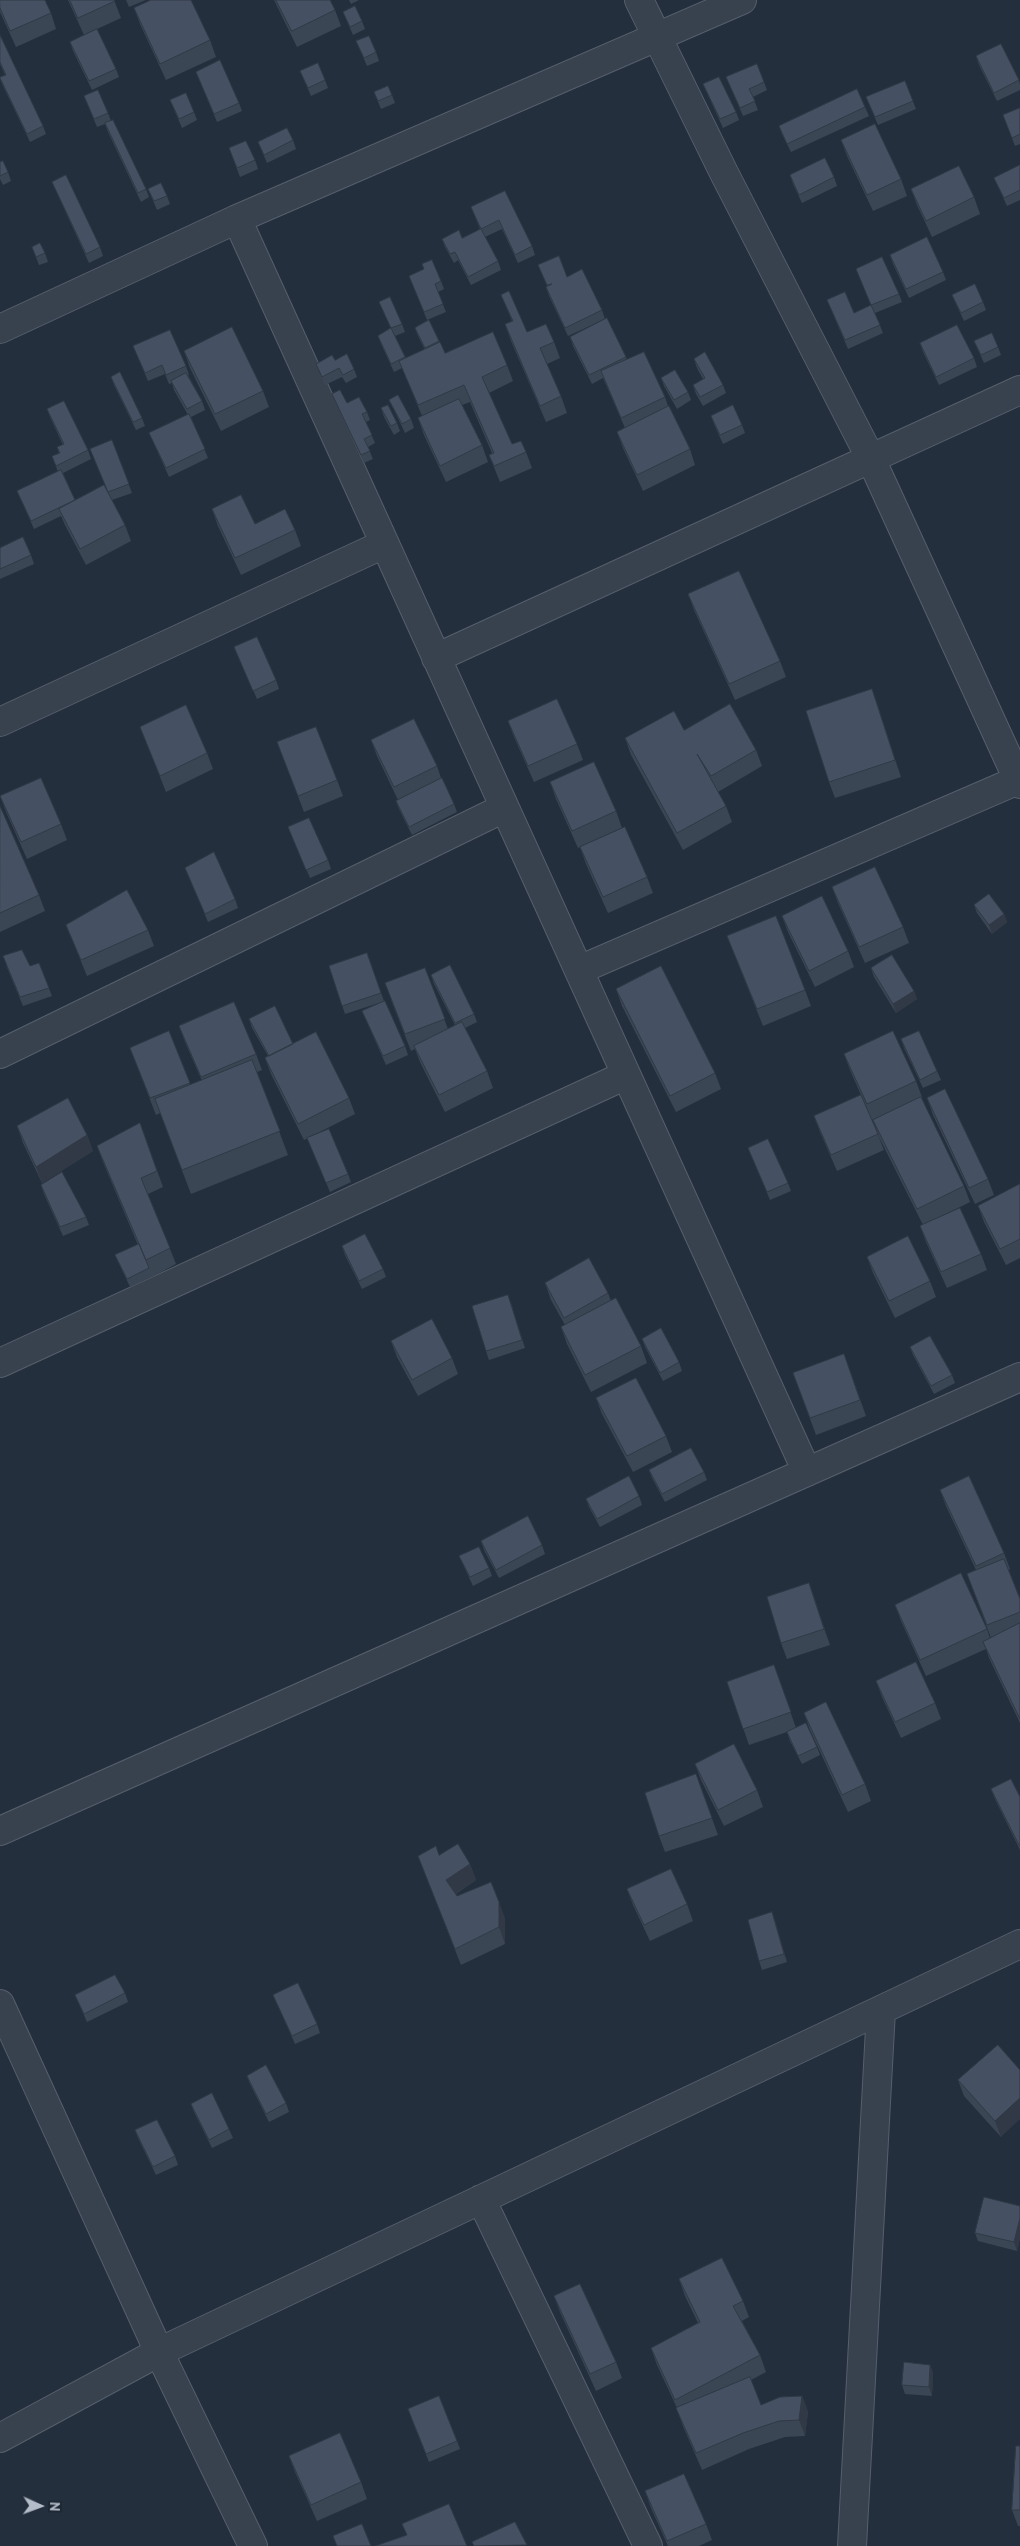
<!DOCTYPE html>
<html>
<head>
<meta charset="utf-8">
<style>
	body { margin:0 }
	#map { position:relative; width:1020px; height:2546px; overflow:hidden; background:#242f3e; font-family:"PT Sans",sans-serif }
	canvas { display:block }
	.north { position:absolute; left:15px; top:2481px; width:50px; height:50px; -webkit-text-stroke:4px #1d2633; paint-order:stroke; rotate:92deg; font-size:14px; font-weight:700; line-height:20px; text-align:center; color:#b4bcc9 }
	.north::after { content:''; display:block; margin:auto; width:18px; height:22px; background:#b4bcc9; clip-path:polygon(50% 0,100% 100%,50% 72%,0 100%) }
</style>
</head>
<body>
<div id="map">
<canvas width="1020" height="2546"></canvas>
<div class="north">N</div>
</div>
<script>
const c = document.querySelector('canvas').getContext('2d');
c.lineJoin = 'round';
function stroke(path, color, width, dash) { c.strokeStyle = color; c.lineWidth = width; c.lineCap = dash ? 'butt' : 'round'; c.setLineDash(dash || []); c.stroke(path); }
function fillPath(path, color) { c.fillStyle = color; c.fill(path, 'evenodd'); }
const minor = new Path2D(`
	M639 0 724 173 871 459 1020 784
	M237 219 807 1472
	M0 329 237 219 742 0
	M436 658 1020 390
	M0 722 384 544
	M579 970 1018 780
	M0 1054 504 808
	M0 1363 626 1075
	M0 1831 1020 1377
	M0 2004 159 2352 253 2546
	M481 2199 648 2546
	M0 2438 159 2352 1020 1944
	M852 2546 881 2010`);
const wall = new Path2D(`
	M0 0 51 13 56 29 16 47 0 12Z
	M68 0H114L121 18 84 35Z
	M126 0H146L129 7Z
	M274 0H330L335 10 341 26 297 47Z
	M349 0H359L351 4Z
	M134 8 210 40 216 57 166 80 140 24Z
	M343 12 362 21 365 29 353 35Z
	M0 35 43 126 46 134 30 142 3 86 0 79 5 75 0 64Z
	M356 41 376 52 379 61 367 66Z
	M70 42 116 69 119 77 92 90 73 51Z
	M976 56 1019 80 1020 85V90L997 101 979 65Z
	M300 71 325 80 328 88 311 96Z
	M196 72 239 103 242 111 217 122Z
	M726 77 764 82 767 90 753 97 758 110 743 116Z
	M905 81 916 109 878 125 866 97Z
	M703 84 736 112 739 120 723 128Z
	M374 92 392 95 395 103 381 109Z
	M84 96 108 113 111 121 146 189 149 197 141 202 108 132 105 124 97 127Z
	M170 100 194 112 197 120 182 128Z
	M865 107 869 116 791 152 782 134 779 126Z
	M1020 108V145V144L1015 146 1003 115Z
	M293 140 296 149 267 163 258 142Z
	M841 140 901 179 907 196 873 211 847 156Z
	M229 148 255 160 258 169 240 177Z
	M0 162 8 172 11 181 3 185 0 179Z
	M1020 165V200L1007 206 994 178Z
	M790 175 834 177 837 186 802 203 793 184Z
	M52 182 100 247 103 256 89 263 56 191Z
	M148 189 167 196 170 204 157 210Z
	M911 189 974 197 980 214 932 237 917 205Z
	M505 191 532 246 535 255 518 263 502 229 485 237 498 261 501 270 471 285 458 260 454 263 445 247 442 239 462 238 480 229 471 207Z
	M32 247 45 253 48 262 39 265Z
	M890 255 943 272 946 280 909 298 893 264Z
	M422 264 441 281 444 289 438 292 446 312 427 320 409 276 424 269Z
	M538 265 567 277 602 310 605 319 568 336 549 296 546 287 547 286Z
	M856 269 899 294 902 302 875 313 883 333 848 349 827 300 854 313 871 305Z
	M501 295 527 332 554 342 560 358 547 364 561 396 567 413 546 422 511 341 505 324 512 321Z
	M952 295 983 302 986 310 964 321 956 304Z
	M379 302 402 324 405 332 395 336 406 358 425 350 418 336 415 328 429 320 445 353 507 365 513 381 489 393 512 444 526 452 532 468 500 482 489 455 492 453 470 402 462 405 482 445 488 462 446 482 424 435 418 418 422 416 402 368 394 372 381 344 378 336 391 329Z
	M570 337 626 357 627 359 665 397 668 406 690 449 695 465 643 491 623 448 617 432 625 428 603 378 592 384 573 346Z
	M974 341 998 347 1001 355 984 363Z
	M920 343 974 358 977 367 939 385 923 352Z
	M133 346 186 366 189 375H188L202 401 205 410 191 417 208 458 169 477 149 433 188 415 174 390 172 383 169 384 165 374 148 381Z
	M184 351 263 391 269 407 221 431 190 368Z
	M694 359 723 385 726 393 703 406 696 394 693 385 703 379 697 368Z
	M335 360 354 369 357 377 346 383 342 377 325 385 316 364Z
	M111 377 142 418 145 426 136 430 114 385Z
	M661 378 688 392 691 400 677 409 664 386Z
	M332 394 347 403 367 412 370 420 366 422 375 443 368 447 373 459 364 463 335 402Z
	M389 400 411 419 414 428 405 433 393 408Z
	M381 408 397 423 400 431 394 435 384 417Z
	M47 409 88 450 91 459 63 473 75 500 106 488 112 440 132 493 112 500 125 525 131 541 86 565 65 525 61 516 34 529 21 500 17 491 58 472 52 456 59 453 57 447 63 445 50 417Z
	M711 416 742 425 745 433 723 444 714 424Z
	M212 509 255 524 295 530 301 546 241 575 218 526Z
	M0 548 31 555 34 564 0 579Z
	M688 594 780 661 786 677 735 700 694 610Z
	M234 647 276 680 279 689 257 699Z
	M872 689 901 777 835 798 829 782Z
	M508 721 577 744 583 760 534 782 514 737Z
	M140 727 207 753 213 769 166 792Z
	M684 730 756 750 762 766 718 792 726 806 732 822 683 850 631 755 625 738Z
	M371 740 437 766 441 778 454 804 457 812 412 835 399 809 396 801 398 800 377 756Z
	M277 742 337 780 343 796 304 812Z
	M550 782 616 811 622 828 578 848 556 799Z
	M0 796 61 824 67 840 27 859 6 812Z
	M0 806 39 895 45 911 0 932Z
	M288 827 328 860 331 869 310 878Z
	M580 847 647 877 653 893 608 913 586 864Z
	M185 868 235 899 238 908 208 922Z
	M832 887 903 927 909 943 865 963 838 903Z
	M974 905 1004 914 1007 922 992 934 977 913Z
	M782 916 848 951 854 967 815 987 788 932Z
	M66 925 148 930 154 946 87 976Z
	M727 936 805 990 811 1006 763 1026Z
	M367 953 384 1001 405 1046 408 1055 386 1065 362 1011 382 1002 345 1014 329 966Z
	M39 963 52 996 23 1006 6 965 30 966Z
	M425 968 448 1029 455 1025 434 984 431 975 474 1014 477 1022 465 1028 487 1071 493 1088 445 1112 420 1062 415 1049 411 1051 391 1000Z
	M871 968 914 991 917 999 896 1013 874 977Z
	M616 989 715 1073 721 1089 676 1112 622 1006Z
	M249 1019 293 1044 349 1098 355 1114 304 1140 271 1074 265 1058 268 1056 252 1028Z
	M179 1026 256 1054 262 1070 257 1072 288 1155 191 1194 160 1113 156 1115 130 1048 169 1031 190 1085 202 1081 185 1042Z
	M901 1039 937 1071 941 1080 923 1088 904 1048Z
	M844 1054 916 1081 922 1097 921 1098 964 1186 970 1202 934 1220 981 1254 987 1270 947 1288 926 1242 920 1226 923 1225 879 1137 873 1120 893 1111 872 1120 884 1150 837 1171 820 1132 814 1116 861 1095 850 1070Z
	M927 1098 988 1179 994 1195 975 1204 933 1115Z
	M140 1123 163 1187 148 1194 176 1264 152 1277 130 1287 115 1255 138 1245 103 1162 97 1146Z
	M17 1126 87 1135 93 1151 42 1183 23 1143Z
	M307 1138 348 1174 351 1182 330 1192Z
	M748 1148 788 1183 791 1191 770 1200Z
	M1020 1184V1258L1006 1265 984 1222 978 1206Z
	M41 1185 86 1217 89 1225 63 1236 44 1194Z
	M342 1246 383 1269 386 1277 362 1289 345 1255Z
	M867 1257 930 1281 936 1297 895 1318 873 1273Z
	M545 1283 608 1293 611 1301 641 1346 647 1363 591 1392 567 1344 561 1327 565 1325 551 1300Z
	M511 1303 525 1348 489 1360 486 1351Z
	M642 1339 679 1362 682 1371 663 1381 645 1347Z
	M391 1341 452 1358 458 1374 418 1396 397 1357Z
	M910 1347 952 1375 955 1383 934 1394 913 1355Z
	M844 1354 866 1416 816 1435 793 1373Z
	M596 1398 666 1436 672 1452 633 1472 602 1414Z
	M649 1470 704 1472 707 1480 665 1502 652 1478Z
	M940 1490 1004 1553 1010 1569 1009 1570 1020 1599V1723L989 1658 986 1649 926 1676 901 1621 895 1605 987 1629 990 1638H991L967 1574 976 1570 946 1506Z
	M639 1496 642 1505 600 1527 589 1507 586 1499Z
	M481 1541 542 1545 545 1554 499 1578 484 1550Z
	M459 1556 489 1568 492 1576 473 1586Z
	M809 1583 830 1645 787 1659 781 1643Z
	M774 1665 796 1728 817 1747 820 1755 802 1764 790 1741 787 1732 790 1731 749 1745 727 1682Z
	M876 1681 935 1703 941 1719 901 1738 882 1697Z
	M804 1713 865 1784 871 1801 848 1812 810 1730Z
	M695 1764 757 1790 763 1807 724 1826 701 1780Z
	M696 1774 718 1835 665 1852 659 1836Z
	M991 1789 1020 1797V1850L994 1797Z
	M439 1855 470 1864 476 1880 456 1894 457 1896 505 1918V1944L461 1965 418 1856Z
	M627 1889 687 1904 693 1921 650 1941 633 1905Z
	M772 1912 787 1962 762 1970 759 1961Z
	M125 1993 128 2002 87 2022 75 1995Z
	M273 1995 317 2024 320 2033 295 2044Z
	M998 2045 1001 2137 964 2096 958 2080Z
	M247 2076 286 2103 289 2112 269 2122 250 2084Z
	M191 2104 229 2129 233 2138 212 2148 194 2112Z
	M135 2130 175 2156 178 2165 156 2175 138 2138Z
	M1020 2206V2238L1017 2251 978 2241 975 2233Z
	M679 2279 743 2301 749 2317 742 2321 760 2355 766 2372 751 2380 761 2405 802 2396 808 2412 805 2436 785 2437 749 2449 702 2470 682 2424 677 2408 657 2365 651 2348 698 2323 685 2296Z
	M554 2296 616 2362 622 2378 596 2391 560 2312Z
	M930 2365 933 2373 932 2396 905 2394 902 2385Z
	M411 2418 457 2441 460 2449 429 2462Z
	M1020 2446V2526H1018L1012 2510Z
	M289 2456 361 2482 367 2499 317 2521 295 2472Z
	M645 2491 706 2524 712 2540 699 2546H668L651 2508Z`);
const shadedWall = new Path2D(`
	M872 689 878 706 901 777 895 760Z
	M1004 914 1007 922 992 934 989 925Z
	M914 991 917 999 896 1013 893 1004Z
	M87 1135 93 1151 42 1183 36 1167Z
	M809 1583 815 1599 830 1645 824 1629Z
	M470 1864 476 1880 452 1896 446 1880Z
	M499 1902 505 1918V1944L499 1927Z
	M772 1912 775 1920 787 1962 784 1954Z
	M1020 2098V2119L1001 2137 995 2121Z
	M1020 2218V2238L1017 2251 1014 2242Z
	M930 2365 933 2373 932 2396 929 2387Z
	M802 2396 808 2412 805 2436 799 2420Z`);
const building = new Path2D(`
	M0 0H45L51 13 10 31 0 8Z
	M70 0H114L115 1 78 18Z
	M151 0H191L210 40 160 64 134 8Z
	M276 0H330L335 10 292 31Z
	M355 6 362 21 350 27 343 12Z
	M97 29 116 69 89 81 70 42Z
	M0 35 43 126 27 134 0 78V77L6 75 0 62Z
	M369 36 376 52 364 58 356 41Z
	M1001 44 1019 80 994 93 976 56Z
	M220 60 239 103 214 114 196 72Z
	M318 63 325 80 308 88 300 71Z
	M757 64 764 82 749 89 755 101 740 108 726 77Z
	M719 77 736 112 720 119 703 84Z
	M905 81 913 101 875 117 866 97Z
	M388 86 392 95 378 101 374 92Z
	M857 89 865 107 787 144 779 126Z
	M98 90 108 113 94 119 84 96Z
	M186 93 194 112 179 119 170 100Z
	M1020 108V134L1012 138 1003 115Z
	M113 120 146 189 138 193 105 123Z
	M875 124 901 179 867 195 841 140Z
	M287 128 293 140 264 155 258 142Z
	M246 141 255 160 237 168 229 148Z
	M825 158 834 177 799 195 790 175Z
	M3 161 8 172 0 176V162Z
	M1020 165V190L1004 198 994 178Z
	M959 166 974 197 926 221 911 189Z
	M66 175 100 247 86 254 52 182Z
	M161 183 167 196 154 201 148 189Z
	M505 191 532 246 515 255 499 220 481 229 471 207Z
	M481 229 498 261 468 277 455 252 450 254 442 239 459 230 462 238Z
	M927 237 943 272 906 289 890 255Z
	M40 243 45 253 36 257 32 247Z
	M559 256 567 277 582 269 602 310 565 328 546 287 552 284 547 285 538 265Z
	M882 257 899 294 871 305 856 269Z
	M432 260 441 281 435 284 443 304 424 312 409 276 424 269 422 264Z
	M975 284 983 302 961 313 952 295Z
	M509 291 527 332 546 324 554 342 540 348 561 396 540 406 505 324 513 321 501 295Z
	M845 292 854 313 871 305 880 325 845 340 827 300Z
	M390 297 402 324 391 328 379 302Z
	M607 318 626 357 589 375 570 337Z
	M429 320 439 341 425 348 415 328Z
	M957 325 974 358 936 377 920 343Z
	M232 327 263 391 215 414 184 351Z
	M391 328 405 357 391 364 378 336Z
	M170 330 186 366 166 375 162 365 145 373 133 346Z
	M493 332 507 365 482 377 512 444 521 441 526 452 494 466 489 455 494 453 464 385 418 405 399 361 440 342 445 353Z
	M992 333 998 347 981 355 974 341Z
	M644 352 665 397 621 418 601 371Z
	M705 352 723 385 700 397 693 385 705 378 694 359Z
	M347 354 354 369 343 375 339 368 322 377 316 364 332 355 335 360Z
	M675 370 688 392 674 400 661 378Z
	M120 372 142 418 133 422 111 377Z
	M186 373 202 401 187 409 171 381Z
	M340 390 347 403 359 397 367 412 362 414 372 435 364 439 370 451 361 455 332 394Z
	M398 395 411 419 402 424 389 400Z
	M459 399 482 445 440 466 418 418Z
	M64 401 88 450 56 466 52 456 60 453 57 447 64 444 47 409Z
	M388 405 397 423 391 426 381 408Z
	M733 405 742 425 720 435 711 416Z
	M669 406 690 449 637 475 617 432Z
	M189 414 205 449 166 468 149 433Z
	M112 440 129 484 108 492 90 449Z
	M61 470 75 500 31 521 17 491Z
	M104 485 125 525 80 549 59 509Z
	M241 495 255 524 285 509 295 530 235 558 212 509Z
	M23 537 31 555 0 569V548Z
	M739 571 780 661 729 684 688 594Z
	M257 637 276 680 253 691 234 647Z
	M872 689 895 760 829 782 806 711Z
	M557 699 577 744 528 766 508 721Z
	M730 704 756 750 711 776 697 754 726 806 677 833 625 738 674 711 684 730Z
	M186 705 207 753 160 776 140 727Z
	M414 719 437 766 394 787 371 740Z
	M316 727 337 780 298 796 277 742Z
	M594 762 616 811 572 831 550 782Z
	M41 778 61 824 21 842 0 796Z
	M442 778 454 804 409 827 396 801Z
	M0 806 39 895 0 913Z
	M309 818 328 860 306 870 288 827Z
	M625 827 647 877 603 897 580 847Z
	M214 852 235 899 205 914 185 868Z
	M875 867 903 927 859 947 832 887Z
	M127 890 148 930 81 960 66 925Z
	M989 894 1004 914 989 925 974 905Z
	M822 896 848 951 809 971 782 916Z
	M776 916 805 990 757 1009 727 936Z
	M22 950 30 966 39 963 49 988 20 997 3 956Z
	M367 953 381 993 342 1006 329 966Z
	M892 955 914 991 893 1004 871 968Z
	M450 965 474 1014 455 1023 431 975Z
	M661 966 715 1073 670 1096 616 989Z
	M425 968 445 1019 405 1034 385 983Z
	M385 1001 405 1046 383 1056 362 1011Z
	M234 1002 256 1054 201 1077 179 1026Z
	M275 1006 293 1044 269 1056 249 1019Z
	M462 1022 487 1071 439 1095 414 1046Z
	M169 1031 190 1083 150 1098 130 1048Z
	M893 1031 916 1081 867 1104 844 1054Z
	M919 1031 937 1071 920 1080 901 1039Z
	M316 1032 349 1098 298 1124 265 1058Z
	M252 1060 280 1131 182 1170 155 1099Z
	M945 1089 988 1179 969 1188 927 1098Z
	M861 1095 878 1134 831 1155 814 1116Z
	M921 1097 964 1186 917 1209 873 1120Z
	M68 1098 87 1135 36 1167 17 1126Z
	M140 1123 157 1171 141 1178 170 1248 146 1260 97 1146Z
	M329 1129 348 1174 326 1183 307 1138Z
	M768 1139 788 1183 767 1192 748 1148Z
	M62 1172 86 1217 60 1227 41 1185Z
	M1020 1184V1239L1000 1249 978 1206Z
	M960 1208 981 1254 941 1272 920 1226Z
	M365 1234 383 1269 359 1281 342 1246Z
	M908 1236 930 1281 889 1301 867 1257Z
	M139 1244 149 1268 127 1279 115 1255Z
	M589 1258 608 1293 564 1318 545 1283Z
	M508 1295 522 1340 486 1351 472 1306Z
	M616 1298 641 1346 585 1375 561 1327Z
	M432 1319 452 1358 412 1380 391 1341Z
	M661 1328 679 1362 660 1373 642 1339Z
	M930 1336 952 1375 931 1386 910 1347Z
	M844 1354 860 1400 810 1418 793 1373Z
	M636 1378 666 1436 627 1456 596 1398Z
	M691 1448 704 1472 662 1494 649 1470Z
	M629 1476 639 1496 597 1519 586 1499Z
	M969 1476 1004 1553 976 1566 940 1490Z
	M528 1516 542 1545 496 1570 481 1541Z
	M479 1547 489 1568 470 1577 459 1556Z
	M1004 1559 1020 1599V1612L987 1625 967 1574Z
	M961 1573 987 1629 920 1660 895 1605Z
	M809 1583 824 1629 781 1643 767 1597Z
	M1020 1623V1719L983 1642Z
	M916 1662 935 1703 895 1722 876 1681Z
	M774 1665 791 1712 743 1729 727 1682Z
	M826 1702 865 1784 842 1795 804 1713Z
	M806 1723 817 1747 798 1756 787 1732Z
	M734 1744 757 1790 718 1810 695 1764Z
	M696 1774 712 1818 659 1836 645 1793Z
	M1011 1779 1020 1797V1845H1019L991 1789Z
	M458 1844 470 1864 446 1880 457 1896 491 1882 499 1902V1927L455 1949 418 1856 436 1846 439 1855Z
	M671 1869 687 1904 644 1925 627 1889Z
	M772 1912 784 1954 759 1961 748 1920Z
	M115 1975 125 1993 84 2014 75 1995Z
	M298 1983 317 2024 292 2036 273 1995Z
	M998 2045 1020 2070V2098L995 2121 958 2080Z
	M266 2065 286 2103 266 2114 247 2076Z
	M212 2093 229 2129 209 2140 191 2104Z
	M157 2120 175 2156 153 2167 135 2130Z
	M984 2197 1020 2206V2218L1014 2242 975 2233Z
	M722 2258 743 2301 733 2306 760 2355 675 2400 651 2348 700 2322 679 2279Z
	M580 2284 616 2362 590 2374 554 2296Z
	M904 2362 930 2365 929 2387 902 2385Z
	M750 2377 761 2405 780 2397 802 2396 799 2420 779 2421 743 2433 696 2453 676 2408Z
	M439 2396 457 2441 426 2454 408 2409Z
	M340 2433 361 2482 311 2505 289 2456Z
	M1016 2446H1020V2510H1012Z
	M684 2474 706 2524 667 2541 645 2491Z
	M449 2504 467 2546H375L407 2535 402 2524Z
	M515 2522 527 2545 474 2546 472 2542Z
	M362 2524 371 2546H337L333 2536Z`);
stroke(minor, '#565f6c', 30);
stroke(minor, '#38414e', 28);
fillPath(wall, '#3b4654');
fillPath(shadedWall, '#303945');
fillPath(building, '#455162');
stroke(building, '#303945', 1);
</script>
</body>
</html>
